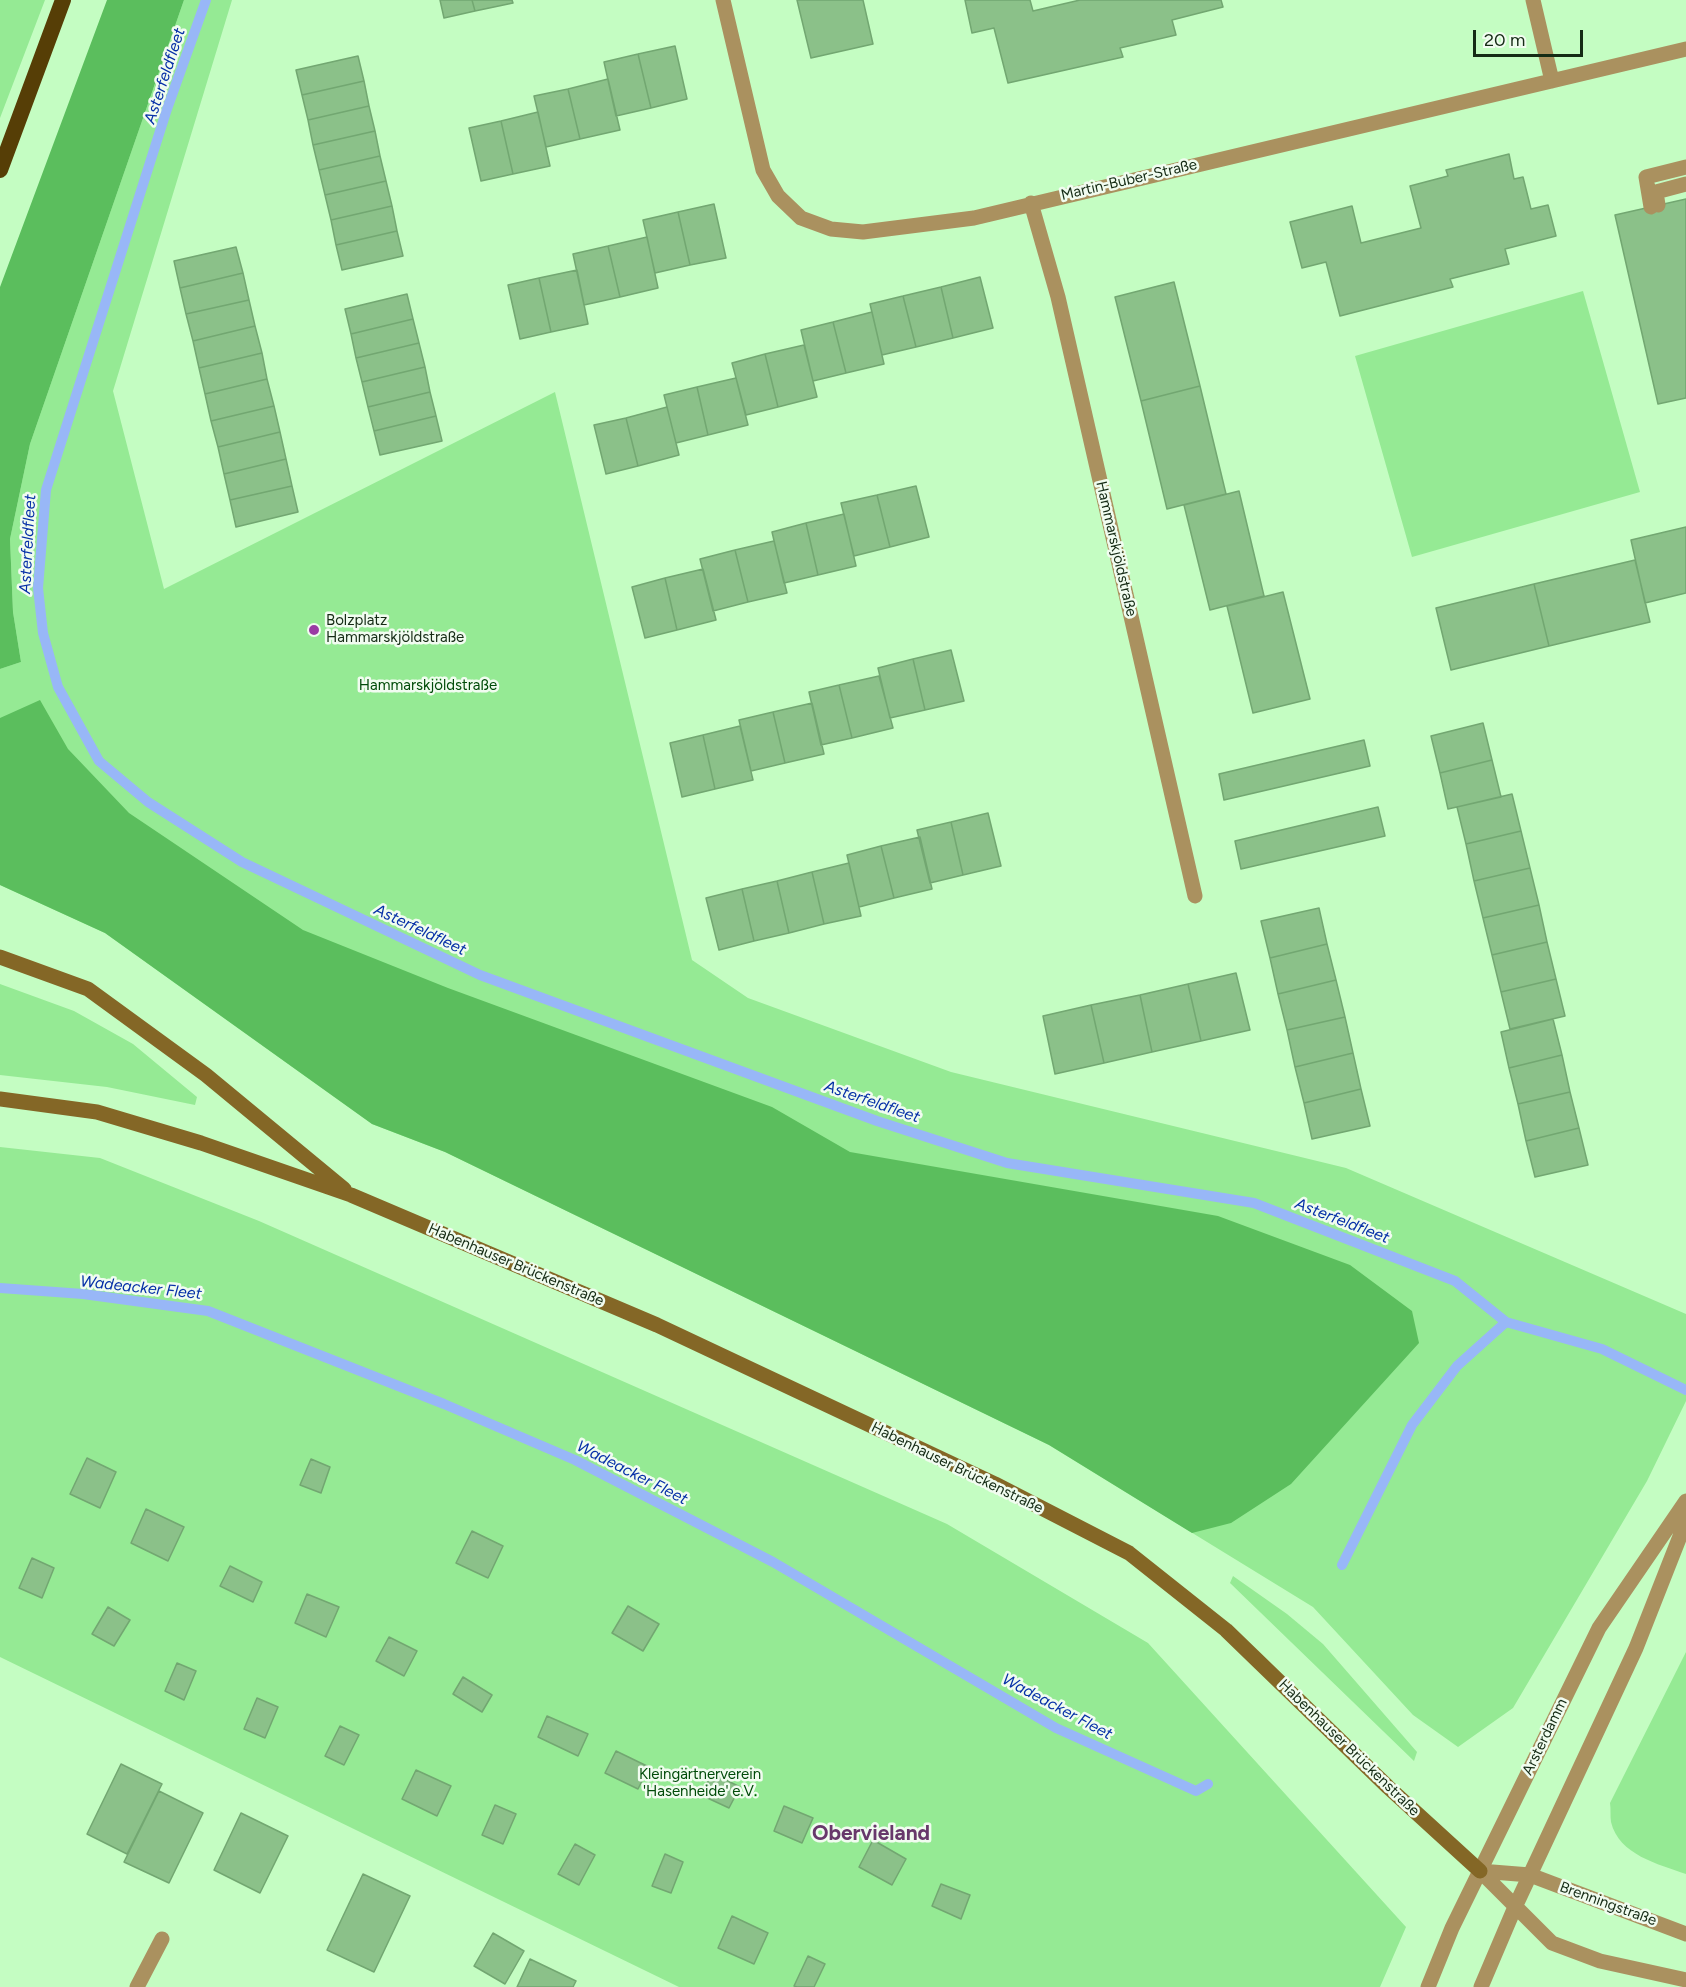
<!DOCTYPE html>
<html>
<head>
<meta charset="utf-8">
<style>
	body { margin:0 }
	#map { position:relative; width:1686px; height:1987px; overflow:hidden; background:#c4fdc2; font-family:Figtree,sans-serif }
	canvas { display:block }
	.scale { position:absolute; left:1473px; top:30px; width:110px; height:27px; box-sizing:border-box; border:3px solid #152b15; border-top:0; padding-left:8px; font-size:18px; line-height:21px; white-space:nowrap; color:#152b15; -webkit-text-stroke:4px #f1fcf0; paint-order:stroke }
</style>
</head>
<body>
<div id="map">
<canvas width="1686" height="1987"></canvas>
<div class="scale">20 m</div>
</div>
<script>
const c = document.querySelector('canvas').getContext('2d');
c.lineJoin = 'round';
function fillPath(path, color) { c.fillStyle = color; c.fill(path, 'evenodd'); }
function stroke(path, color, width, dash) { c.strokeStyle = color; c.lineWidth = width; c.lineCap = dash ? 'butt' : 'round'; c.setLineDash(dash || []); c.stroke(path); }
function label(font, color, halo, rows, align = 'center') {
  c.font = font + ' Figtree,sans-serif'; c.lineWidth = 5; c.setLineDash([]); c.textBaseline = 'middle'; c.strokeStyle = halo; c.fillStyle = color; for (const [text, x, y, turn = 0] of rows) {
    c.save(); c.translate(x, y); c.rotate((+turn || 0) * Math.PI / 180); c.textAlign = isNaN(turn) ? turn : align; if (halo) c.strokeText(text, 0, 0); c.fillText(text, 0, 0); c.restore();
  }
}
const green = new Path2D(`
	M0 0H45L0 118Z
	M184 0H232L113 391 164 589 555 392 692 960 748 998 951 1072 1346 1168 1686 1314V1401L1647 1481 1513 1708 1458 1747 1413 1715 1313 1607 1049 1445 445 1152 372 1124 105 933 0 885V669L21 662 13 612 10 539 30 444Z
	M1583 291 1640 492 1412 557 1355 356Z
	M0 984 74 1011 133 1044 197 1097 195 1105 107 1087 0 1075Z
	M0 1147 100 1158 259 1221 947 1524 1148 1643 1406 1927 1380 1987H679L0 1657Z
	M1233 1576 1287 1614 1323 1644 1417 1752 1414 1761 1230 1583Z
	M1686 1652V1874C1658 1864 1619 1855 1611 1822 1610 1816 1611 1809 1610 1803Z`);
const forest = new Path2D(`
	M107 0H184L30 444 10 539 13 612 21 662 0 669V287Z
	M40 700 68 749 129 813 303 930 448 988 772 1107 850 1152 1218 1216 1350 1265 1412 1311 1419 1343 1291 1484 1231 1523 1192 1533 1049 1445 445 1152 372 1124 105 933 0 885V718Z`);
const stream = new Path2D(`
	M206 0 167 109 46 490 38 588 43 633 58 687 99 761 148 802 242 862 480 975 877 1121 1007 1163 1254 1203 1455 1281 1506 1322 1602 1349 1686 1390
	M0 1288 83 1294 208 1311 444 1404 575 1460 773 1562 1056 1728 1196 1791 1208 1784
	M1342 1565 1412 1425 1457 1366 1506 1322`);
const building = new Path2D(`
	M440 0H472L475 11 444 18Z
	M472 0H512L513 3 475 11Z
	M797 0H863L873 44 811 58Z
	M965 0H1030L1033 11 1080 0H1221L1223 7 1172 20 1176 35 1120 48 1123 57 1008 83 994 28 972 33Z
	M675 46 687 99 651 108 638 54Z
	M638 54 651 108 616 116 604 62Z
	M358 56 364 81 302 95 296 70Z
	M608 79 620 130 580 139 568 89Z
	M364 81 369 106 308 120 302 95Z
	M568 89 580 139 546 147 534 96Z
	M369 106 375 131 313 145 308 120Z
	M538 112 550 166 513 174 501 121Z
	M501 121 513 174 481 181 469 128Z
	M375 131 380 156 319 170 313 145Z
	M1509 154 1514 179 1523 177 1531 209 1548 205 1556 236 1505 249 1509 264 1450 279 1453 287 1340 316 1326 262 1302 268 1290 222 1352 206 1361 243 1421 228 1410 186 1448 176 1446 170Z
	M380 156 386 181 325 195 319 170Z
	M386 181 392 206 331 220 325 195Z
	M1686 199V398L1658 404 1615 215Z
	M714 204 726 258 690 265 678 212Z
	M392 206 397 231 336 245 331 220Z
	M678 212 690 265 655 273 643 220Z
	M397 231 403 256 342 270 336 245Z
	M647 237 658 288 620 297 608 246Z
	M608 246 620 297 584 305 573 254Z
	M236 247 243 273 180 288 174 261Z
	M577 270 588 324 551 332 539 278Z
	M243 273 249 300 186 314 180 288Z
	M980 277 993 328 953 338 941 287Z
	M539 278 551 332 520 339 508 285Z
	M1174 282 1200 386 1141 401 1115 297Z
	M941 287 953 338 916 347 903 296Z
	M407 294 413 319 351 334 345 309Z
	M903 296 916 347 882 355 870 304Z
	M249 300 255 326 193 341 186 314Z
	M872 312 884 364 846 373 833 322Z
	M413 319 419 343 356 358 351 334Z
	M833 322 846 373 813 381 801 330Z
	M255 326 262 353 199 368 193 341Z
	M419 343 425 367 362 382 356 358Z
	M804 345 817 397 778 407 765 354Z
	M262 353 267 379 205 394 199 368Z
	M765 354 778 407 746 415 732 363Z
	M425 367 430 392 368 407 362 382Z
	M736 378 748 425 708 435 697 387Z
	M267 379 274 406 211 421 205 394Z
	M1200 386 1226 494 1167 509 1141 401Z
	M697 387 708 435 676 443 664 395Z
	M430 392 436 416 374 431 368 407Z
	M274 406 280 432 218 447 211 421Z
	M667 407 679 455 638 466 626 418Z
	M436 416 442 441 380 455 374 431Z
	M626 418 638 466 606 474 594 425Z
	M280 432 286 459 224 474 218 447Z
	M286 459 292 486 230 500 224 474Z
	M292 486 298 512 236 527 230 500Z
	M916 486 929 537 890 547 877 495Z
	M1239 491 1264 596 1210 610 1184 505Z
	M877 495 890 547 854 556 841 503Z
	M844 514 856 566 818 575 806 523Z
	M806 523 818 575 784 583 772 532Z
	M1686 527V593L1645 603 1631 540Z
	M774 541 787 593 748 602 735 550Z
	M735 550 748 602 713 611 700 559Z
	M1635 560 1650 622 1549 646 1534 584Z
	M703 569 716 620 677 630 665 578Z
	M665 578 677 630 645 638 632 587Z
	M1534 584 1549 646 1451 670 1436 608Z
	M1283 592 1310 699 1253 713 1227 606Z
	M951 650 964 701 925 710 913 659Z
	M913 659 925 710 890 718 878 668Z
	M879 676 893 728 852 738 839 685Z
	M839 685 852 738 821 745 809 692Z
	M812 703 824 754 785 763 773 712Z
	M773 712 785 763 751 771 739 720Z
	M1483 723 1492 760 1440 773 1431 736Z
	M740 726 753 780 715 789 703 735Z
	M703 735 715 789 682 797 670 743Z
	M1364 740 1370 766 1224 800 1219 774Z
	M1492 760 1501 797 1448 809 1440 773Z
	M1512 794 1521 831 1466 844 1457 807Z
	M1378 807 1385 836 1241 869 1235 841Z
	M988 813 1001 866 963 875 951 822Z
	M951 822 963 875 930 883 917 830Z
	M1521 831 1530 868 1474 881 1466 844Z
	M920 837 932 889 894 898 881 846Z
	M881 846 894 898 859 907 847 855Z
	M849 863 861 916 824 924 812 872Z
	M1530 868 1539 905 1483 918 1474 881Z
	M812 872 824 924 789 933 777 881Z
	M777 881 789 933 754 941 742 889Z
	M742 889 754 941 719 950 706 898Z
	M1539 905 1547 942 1492 955 1483 918Z
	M1319 908 1327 944 1270 958 1261 921Z
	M1547 942 1556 979 1501 992 1492 955Z
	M1327 944 1336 980 1278 994 1270 958Z
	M1236 973 1250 1030 1201 1041 1188 984Z
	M1556 979 1565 1016 1510 1029 1501 992Z
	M1336 980 1345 1017 1287 1030 1278 994Z
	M1188 984 1201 1041 1152 1052 1140 995Z
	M1140 995 1152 1052 1104 1063 1091 1005Z
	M1091 1005 1104 1063 1055 1074 1043 1016Z
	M1345 1017 1353 1053 1295 1067 1287 1030Z
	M1553 1019 1562 1055 1509 1068 1501 1032Z
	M1353 1053 1361 1089 1304 1103 1295 1067Z
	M1562 1055 1570 1092 1518 1104 1509 1068Z
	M1361 1089 1370 1126 1312 1139 1304 1103Z
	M1570 1092 1579 1128 1526 1141 1518 1104Z
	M1579 1128 1588 1165 1535 1177 1526 1141Z
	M87 1458 116 1472 100 1508 70 1494Z
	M311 1459 330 1467 321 1493 300 1485Z
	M146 1509 184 1527 168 1561 131 1543Z
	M472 1531 503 1546 488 1578 456 1563Z
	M32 1558 54 1568 42 1598 19 1588Z
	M230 1566 262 1582 253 1602 220 1586Z
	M307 1594 339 1607 326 1637 295 1623Z
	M628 1606 659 1624 643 1651 612 1633Z
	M108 1607 130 1620 114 1646 92 1634Z
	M389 1637 417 1651 404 1676 376 1661Z
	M177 1663 196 1671 184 1700 165 1691Z
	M463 1677 492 1695 482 1712 453 1694Z
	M257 1698 278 1707 265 1738 244 1729Z
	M547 1716 588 1734 578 1756 538 1737Z
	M340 1726 359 1735 344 1765 325 1756Z
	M616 1751 649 1767 638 1789 605 1773Z
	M121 1764 162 1784 127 1854 87 1834Z
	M416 1770 451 1786 437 1816 402 1799Z
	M712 1773 740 1787 729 1808 701 1795Z
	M159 1791 203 1813 169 1883 124 1862Z
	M495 1805 516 1814 503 1844 482 1835Z
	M784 1806 813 1818 802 1843 774 1831Z
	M241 1813 288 1836 260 1893 214 1870Z
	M873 1840 906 1859 892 1885 859 1867Z
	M575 1844 595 1855 579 1885 558 1874Z
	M665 1854 683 1862 671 1893 652 1886Z
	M363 1874 410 1896 374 1972 327 1950Z
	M941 1884 970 1895 961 1919 932 1906Z
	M732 1916 768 1933 754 1964 718 1948Z
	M493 1933 524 1951 505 1984 474 1966Z
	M808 1956 825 1964 814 1987H797L794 1986Z
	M530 1959 576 1981 573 1987H517Z`);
const service = new Path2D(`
	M1658 205 1656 192 1686 184
	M1651 207 1646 177 1686 167
	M137 1987 162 1939`);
const minor = new Path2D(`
	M723 0 763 170 778 196 801 218 831 229 863 232 974 218 1686 49
	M1533 0 1552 81
	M1031 203 1058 297 1195 896`);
const tertiary = new Path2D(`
	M1480 1871 1552 1943 1600 1961 1686 1980
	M1480 1871 1530 1875 1686 1934
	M1428 1987 1452 1928 1599 1628 1686 1501
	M1481 1987 1515 1907 1636 1648 1686 1521`);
const secondary = new Path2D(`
	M0 957 88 989 206 1075 344 1189
	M0 1099 97 1112 201 1143 351 1195 657 1325 995 1484 1129 1553 1226 1630 1388 1787 1480 1871`);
const trunk = new Path2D(`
	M0 170 63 0`);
const markers = [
	[314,630,6,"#9a3ba4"]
];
const streetNames = [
	["Martin-Buber-Straße",1129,180,-13],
	["Hammarskjöldstraße",1116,549,77],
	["Habenhauser Brückenstraße",516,1265,23],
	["Habenhauser Brückenstraße",957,1468,26],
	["Arsterdamm",1545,1737,-64],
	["Habenhauser Brückenstraße",1349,1748,44],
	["Brenningstraße",1608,1904,20]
];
const poiNames = [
	["Bolzplatz",326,621],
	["Hammarskjöldstraße",326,638]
];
const parkNames = [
	["Hammarskjöldstraße",428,686],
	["Kleingärtnerverein",700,1775],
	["'Hasenheide' e.V.",700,1792]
];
const waterNames = [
	["Asterfeldfleet",165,76,-72],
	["Asterfeldfleet",28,544,-87],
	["Asterfeldfleet",420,930,25],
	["Asterfeldfleet",872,1102,19],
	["Asterfeldfleet",1342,1221,21],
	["Wadeacker Fleet",141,1288,6],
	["Wadeacker Fleet",632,1473,27],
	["Wadeacker Fleet",1057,1707,28]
];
const districtNames = [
	["Obervieland",871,1834]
];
fillPath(green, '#95ea94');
fillPath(forest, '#5bbe5d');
stroke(stream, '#98b7f7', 10);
fillPath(building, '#8bc189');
stroke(building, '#72a771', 1.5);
stroke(service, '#aa915f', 15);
stroke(minor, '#aa915f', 15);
stroke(tertiary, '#aa915f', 15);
stroke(secondary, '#846726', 15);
stroke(trunk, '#563e06', 16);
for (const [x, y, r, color] of markers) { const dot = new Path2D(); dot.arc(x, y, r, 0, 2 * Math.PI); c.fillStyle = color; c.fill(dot); stroke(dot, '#f1fcf0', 2); }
label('15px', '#152b15', '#f1fcf0', streetNames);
label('15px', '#152b15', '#f1fcf0', poiNames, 'left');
label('15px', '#004b09', '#f1fcf0', parkNames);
label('italic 16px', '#0630a7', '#f1fcf0', waterNames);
label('bold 21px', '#67386b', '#f1fcf0', districtNames);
</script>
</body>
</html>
